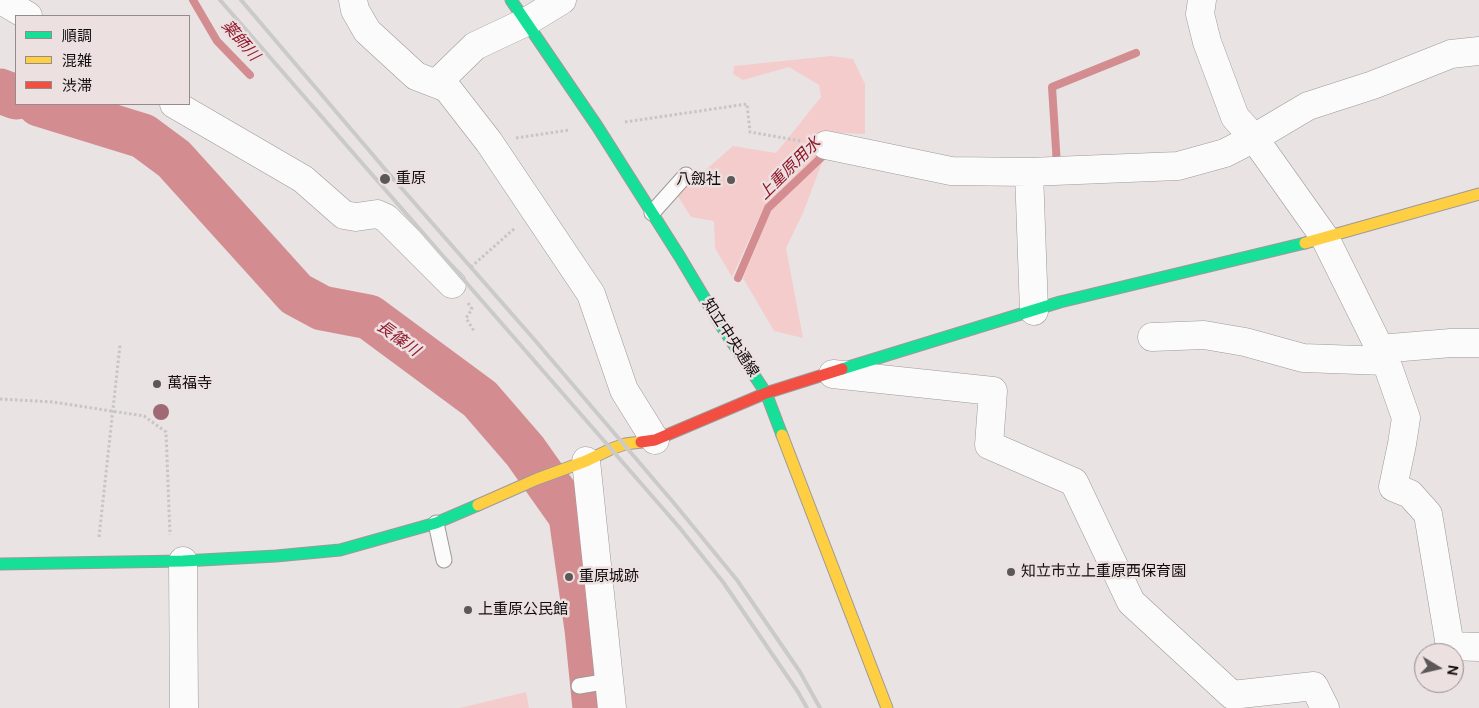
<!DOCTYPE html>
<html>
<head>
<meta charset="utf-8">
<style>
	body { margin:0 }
	#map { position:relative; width:1479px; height:708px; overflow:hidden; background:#e9e3e3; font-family:"DM Sans","Noto Sans JP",sans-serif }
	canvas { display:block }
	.legend { position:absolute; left:15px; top:15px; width:175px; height:90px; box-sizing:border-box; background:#ece0e0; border:1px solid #948c8c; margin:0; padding:6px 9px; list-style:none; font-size:15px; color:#110d0d }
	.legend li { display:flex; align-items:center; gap:10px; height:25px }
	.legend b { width:25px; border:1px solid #948c8c }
	.north { position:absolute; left:1414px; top:643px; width:50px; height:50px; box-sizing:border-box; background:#ece0e0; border:1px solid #948c8c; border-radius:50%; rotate:99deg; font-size:14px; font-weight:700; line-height:20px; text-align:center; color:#110d0d }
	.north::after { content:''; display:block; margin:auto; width:18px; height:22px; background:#5d5858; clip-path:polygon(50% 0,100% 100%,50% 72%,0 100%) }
</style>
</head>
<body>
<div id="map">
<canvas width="1479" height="708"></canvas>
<ul class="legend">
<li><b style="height:6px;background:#16e098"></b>順調</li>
<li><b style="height:6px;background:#ffcf43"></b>混雑</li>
<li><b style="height:6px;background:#f24e42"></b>渋滞</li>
</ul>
<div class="north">N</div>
</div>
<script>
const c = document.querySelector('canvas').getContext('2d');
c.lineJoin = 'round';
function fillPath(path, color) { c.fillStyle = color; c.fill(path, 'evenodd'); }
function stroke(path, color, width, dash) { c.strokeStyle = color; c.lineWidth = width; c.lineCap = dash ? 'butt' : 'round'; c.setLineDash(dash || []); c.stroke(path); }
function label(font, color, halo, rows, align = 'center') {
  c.font = font + ' "DM Sans","Noto Sans JP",sans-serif'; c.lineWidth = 5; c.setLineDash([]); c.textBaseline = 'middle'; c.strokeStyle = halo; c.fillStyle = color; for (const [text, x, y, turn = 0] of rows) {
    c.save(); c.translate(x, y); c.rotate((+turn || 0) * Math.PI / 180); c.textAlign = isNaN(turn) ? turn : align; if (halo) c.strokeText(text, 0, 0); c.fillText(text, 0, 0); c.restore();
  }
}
const green = new Path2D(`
	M831 56 853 59 865 84V134L822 132 820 154 764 207 732 277 715 248 714 221 691 217 677 195 733 146 776 153 821 97 819 85 789 67 743 80 733 74 734 66Z
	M823 160 803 213 786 248 803 338 774 331 743 278 771 210Z
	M526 692 529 708H460Z`);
const stream = new Path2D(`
	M193 0 217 41 250 75
	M1057 165 1052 87 1136 53
	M738 278 768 208 828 151`);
const river = new Path2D(`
	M0 91 16 97
	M39 104 143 136 174 159 296 294 322 308 369 317 480 399 525 451 571 516 587 629 595 708`);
const path = new Path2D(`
	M625 122 747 104 750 132 801 141
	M516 138 569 130
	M471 267 515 228
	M468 303 472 309 466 318 474 331
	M0 399 53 402 144 416 166 432 170 535
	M99 537 120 345`);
const lane = new Path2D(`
	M652 213 686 175
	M436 523 444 560
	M579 686 609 681`);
const street = new Path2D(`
	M1 0 28 16
	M353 0 355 10 367 31 416 76 447 88 489 142 591 294 624 390 655 440
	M1202 0 1200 14 1207 42 1235 117 1254 138 1325 238 1386 361 1406 418 1402 444 1393 487 1410 494 1428 514 1450 646 1479 647
	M437 83 475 46 526 22 562 0
	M174 104 303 179 344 215 356 217 377 214 386 218 452 284
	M826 145 951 171 1029 172 1178 166 1225 153 1254 138 1308 106 1373 85 1451 54 1479 51
	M1029 172 1034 311
	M1152 337 1204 335 1245 342 1303 358 1386 361
	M1379 349 1451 343H1479
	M833 374 993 391 989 445 1074 482 1131 602 1232 695 1314 686 1325 708
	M586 461 612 708
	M183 561 184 708`);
const fast = new Path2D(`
	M511 0 597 126 680 257 720 324 766 393 782 435
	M842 369 1060 302 1305 243
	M0 564 183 561 276 556 340 550 436 523 478 505`);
const slow = new Path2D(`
	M1305 243 1479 194
	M782 435 887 708
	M478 505 537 479 586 461 611 449 625 444 641 442`);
const jam = new Path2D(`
	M641 442 655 440 766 393 842 369`);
const rail = new Path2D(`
	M220 0 679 527 723 582 798 692 807 708
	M241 0 390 175 533 338 673 502 737 580 800 672 820 708`);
const trees = [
	[161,412]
];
const markers = [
	[385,179,6,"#5d5858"],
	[731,180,5,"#5d5858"],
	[157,384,5,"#5d5858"],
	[1011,572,5,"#5d5858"],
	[569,577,5,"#5d5858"],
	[468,610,5,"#5d5858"]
];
const poiNames = [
	["重原",396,179],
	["八劔社",721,180,"right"],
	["萬福寺",167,384],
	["知立市立上重原西保育園",1021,572],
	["重原城跡",579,577],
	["上重原公民館",478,610]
];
const streetNames = [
	["知立中央通線",730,338,57]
];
const waterNames = [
	["薬師川",240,41,49],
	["上重原用水",790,169,-45],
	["長篠川",398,339,36]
];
fillPath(green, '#f5cccc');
stroke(stream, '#d38d90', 8);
stroke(river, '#d38d90', 45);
stroke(lane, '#9e9999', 17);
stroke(street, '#9e9999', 29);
stroke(fast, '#9e9999', 13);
stroke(slow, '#9e9999', 13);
stroke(jam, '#9e9999', 13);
stroke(path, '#c7c5c5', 3, [2.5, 2.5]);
stroke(lane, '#fcfbfb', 15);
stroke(street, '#fcfbfb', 28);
stroke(fast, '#16e098', 11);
stroke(slow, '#ffcf43', 11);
stroke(jam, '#f24e42', 11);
stroke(rail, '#cbcaca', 4);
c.fillStyle = '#a06a74';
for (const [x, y] of trees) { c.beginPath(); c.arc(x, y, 8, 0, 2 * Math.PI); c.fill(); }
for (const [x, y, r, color] of markers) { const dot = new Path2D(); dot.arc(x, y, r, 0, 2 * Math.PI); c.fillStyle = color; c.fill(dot); stroke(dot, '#ece0e0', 2); }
label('15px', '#110d0d', '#ece0e0', poiNames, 'left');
label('15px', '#110d0d', '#ece0e0', streetNames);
label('italic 16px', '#90182b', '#ece0e0', waterNames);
</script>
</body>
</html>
